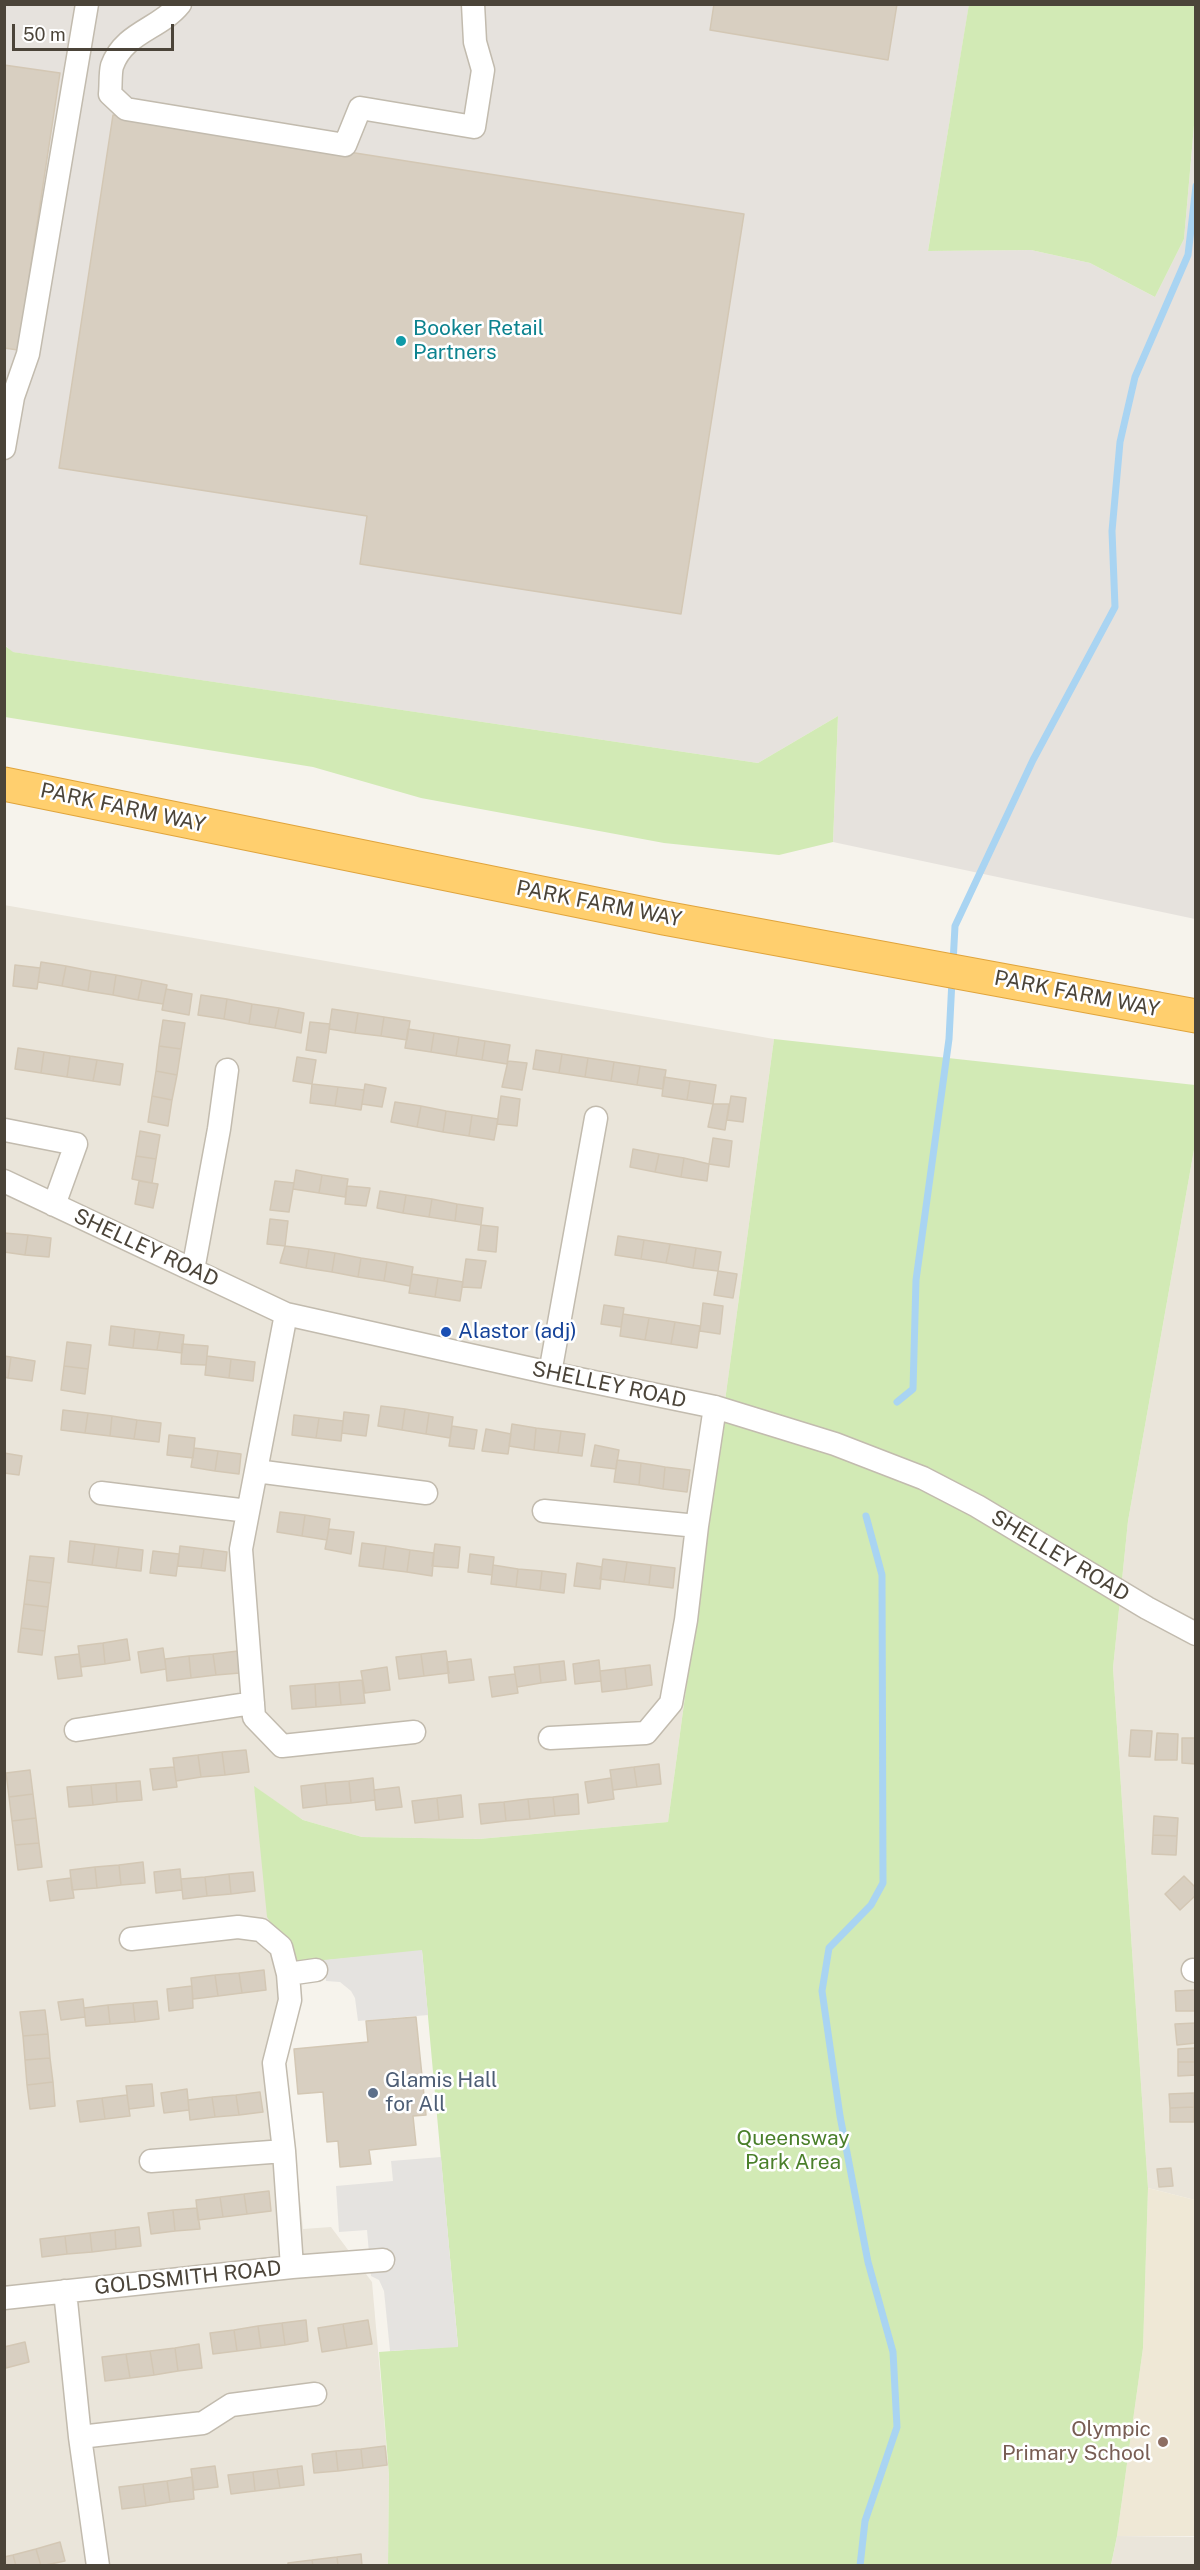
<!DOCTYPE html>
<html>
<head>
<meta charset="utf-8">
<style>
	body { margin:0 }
	#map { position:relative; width:1200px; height:2570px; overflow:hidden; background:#f6f3ec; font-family:"Public Sans",sans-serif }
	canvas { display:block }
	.frame { position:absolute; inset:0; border:6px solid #4b4439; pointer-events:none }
	.scale { position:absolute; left:12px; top:24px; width:162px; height:27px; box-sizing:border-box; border:3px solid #4b4439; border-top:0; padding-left:8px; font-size:18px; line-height:21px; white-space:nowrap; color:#4b4439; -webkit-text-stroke:4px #fff; paint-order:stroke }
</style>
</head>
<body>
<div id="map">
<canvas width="1200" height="2570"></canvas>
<div class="frame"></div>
<div class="scale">50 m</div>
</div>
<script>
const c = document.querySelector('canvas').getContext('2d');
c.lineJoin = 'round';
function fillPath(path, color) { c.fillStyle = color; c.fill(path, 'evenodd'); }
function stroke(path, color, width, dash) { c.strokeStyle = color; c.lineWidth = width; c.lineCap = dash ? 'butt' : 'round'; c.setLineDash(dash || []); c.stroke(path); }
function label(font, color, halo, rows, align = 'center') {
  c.font = font + ' "Public Sans",sans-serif'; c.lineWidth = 5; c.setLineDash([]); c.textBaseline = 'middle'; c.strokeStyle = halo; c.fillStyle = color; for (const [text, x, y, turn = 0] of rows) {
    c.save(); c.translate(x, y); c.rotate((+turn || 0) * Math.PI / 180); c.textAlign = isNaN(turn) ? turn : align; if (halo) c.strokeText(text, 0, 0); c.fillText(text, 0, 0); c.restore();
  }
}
const residential = new Path2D(`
	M4 905 774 1039 668 1822 479 1839 362 1837 303 1820 254 1787 297 1963 298 2013 286 2064 303 2229 331 2227 372 2282 389 2475 388 2565H5Z
	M1195 1144V2200L1148 2188 1113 1668 1128 1521Z
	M1117 2536 1195 2537V2565L1111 2566Z`);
const industrial = new Path2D(`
	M5 5H969L928 251 1031 250 1090 263 1155 297 1184 239 1195 114V919L833 842 838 716 758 763 12 652 5 645Z`);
const education = new Path2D(`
	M1148 2188 1195 2200V2536H1117L1143 2348Z`);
const green = new Path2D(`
	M969 4 1195 5V114L1184 239 1155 297 1090 263 1031 250 928 251Z
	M4 645 13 652 758 763 838 716 833 842 779 855 664 843 421 798 313 767 5 717Z
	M774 1039 1195 1085V1144L1128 1521 1113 1668 1148 2188 1143 2348 1117 2536 1111 2565H388L389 2475 379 2352 458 2346 422 1951 297 1963 267 1917 254 1786 303 1820 362 1837 479 1839 668 1822Z`);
const parking = new Path2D(`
	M422 1950 428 2015 358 2021 355 1998 351 1991 340 1982 326 1981 324 1960Z
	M441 2157 458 2347 390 2351 384 2291 379 2280 371 2276 367 2230 339 2232 336 2186 393 2181 391 2161Z`);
const stream = new Path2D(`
	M953 963 955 926 1033 760 1115 607 1112 531 1120 442 1135 377 1188 255 1196 186
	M897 1402 913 1389 916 1280 949 1039 952 980
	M860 2566 865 2521 897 2427 893 2352 868 2262 840 2116 822 1991 829 1948 871 1905 883 1883 882 1575 866 1516`);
const building = new Path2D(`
	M714 4H897L888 60 710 30Z
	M4 65 60 73 18 350 4 348Z
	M113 115 744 214 681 614 360 564 367 516 59 468Z
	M41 962 66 966 62 986 38 982Z
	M15 965 40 968 37 989 13 986Z
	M66 966 91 971 88 991 62 986Z
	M91 971 116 975 113 995 88 991Z
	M116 975 142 980 138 1000 113 995Z
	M142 980 167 985 163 1004 138 1000Z
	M166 989 192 994 189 1015 162 1010Z
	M201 995 227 999 224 1019 198 1015Z
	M227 999 252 1004 249 1024 224 1019Z
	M252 1004 279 1008 275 1028 249 1024Z
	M279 1008 304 1013 301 1033 275 1028Z
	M332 1009 358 1013 355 1033 329 1029Z
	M358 1013 384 1017 381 1036 355 1033Z
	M384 1017 410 1021 407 1040 381 1036Z
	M163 1020 185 1023 181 1049 159 1046Z
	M310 1022 330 1024 326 1053 306 1050Z
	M408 1029 434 1033 431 1052 405 1048Z
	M434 1033 459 1037 456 1056 431 1052Z
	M459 1037 485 1041 482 1060 456 1056Z
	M485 1041 510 1045 507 1064 482 1060Z
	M159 1046 181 1049 177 1075 156 1071Z
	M18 1048 44 1052 41 1073 15 1069Z
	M536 1050 562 1054 559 1073 533 1069Z
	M44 1052 70 1056 67 1077 41 1073Z
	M562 1054 588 1058 585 1077 559 1073Z
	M70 1056 97 1060 93 1081 67 1077Z
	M297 1057 316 1060 312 1084 293 1081Z
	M588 1058 614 1062 611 1081 585 1077Z
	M97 1060 123 1064 120 1085 93 1081Z
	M508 1061 527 1063 522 1090 502 1087Z
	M614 1062 640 1066 637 1085 611 1081Z
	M640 1066 666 1070 663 1089 637 1085Z
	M156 1071 177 1075 172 1100 152 1096Z
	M664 1077 690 1081 687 1100 662 1096Z
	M690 1081 716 1085 713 1104 687 1100Z
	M312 1084 338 1087 335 1106 310 1103Z
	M365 1084 386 1088 382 1107 362 1104Z
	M338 1087 364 1090 361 1110 335 1106Z
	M152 1096 172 1100 168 1126 148 1122Z
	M501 1096 520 1099 517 1126 497 1124Z
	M731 1096 746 1098 743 1122 727 1120Z
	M395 1102 421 1106 417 1127 391 1122Z
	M713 1104H729L725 1130 708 1127Z
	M421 1106 446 1111 443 1132 417 1127Z
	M446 1111 472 1115 469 1136 443 1132Z
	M472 1115 498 1119 494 1140 469 1136Z
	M140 1131 160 1135 156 1159 136 1156Z
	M713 1138 732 1141 729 1167 709 1164Z
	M633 1149 659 1154 655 1172 630 1167Z
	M659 1154 684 1158 681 1177 655 1172Z
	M136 1156 156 1159 152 1183 132 1179Z
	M684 1158 709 1164 707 1181 681 1177Z
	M296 1170 322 1175 319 1193 293 1189Z
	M322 1175 348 1179 345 1197 319 1193Z
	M139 1181 158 1184 153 1208 135 1204Z
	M275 1181 294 1183 289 1212 270 1210Z
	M347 1186 370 1188 366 1206 345 1204Z
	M380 1191 406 1195 403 1213 377 1208Z
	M406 1195 432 1199 429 1217 403 1213Z
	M432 1199 457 1204 455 1221 429 1217Z
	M457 1204 483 1208 481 1225 455 1221Z
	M270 1219 288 1221 285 1246 267 1244Z
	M481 1225 498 1227 496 1252 478 1250Z
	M4 1233 28 1235 25 1255 4 1252Z
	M28 1235 51 1238 49 1257 25 1255Z
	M618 1236 644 1240 641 1259 615 1255Z
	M644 1240 670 1244 666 1263 641 1259Z
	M670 1244 696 1248 693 1268 666 1263Z
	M285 1246 309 1249 306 1268 280 1263Z
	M696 1248 721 1252 718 1271 693 1268Z
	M309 1249 335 1253 332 1272 306 1268Z
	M335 1253 361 1258 358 1277 332 1272Z
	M361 1258 387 1262 384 1281 358 1277Z
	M466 1259 486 1261 481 1288 462 1287Z
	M387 1262 413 1267 410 1286 384 1281Z
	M718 1271 737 1274 733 1298 714 1295Z
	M412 1274 438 1278 435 1297 409 1293Z
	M438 1278 463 1282 460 1301 435 1297Z
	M703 1303 723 1306 720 1334 700 1331Z
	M604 1305 624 1308 621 1327 601 1324Z
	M623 1314 649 1318 645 1340 620 1336Z
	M649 1318 675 1322 671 1344 645 1340Z
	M675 1322 700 1326 697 1348 671 1344Z
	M111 1326 135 1329 133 1348 109 1345Z
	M135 1329 160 1332 157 1350 133 1348Z
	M160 1332 184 1335 182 1353 157 1350Z
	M67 1342 91 1345 88 1369 64 1366Z
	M182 1344 208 1346 206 1365 181 1364Z
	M4 1356 11 1357 8 1378 4 1377Z
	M207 1356 231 1359 229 1378 205 1375Z
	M11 1357 35 1361 32 1381 8 1378Z
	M231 1359 255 1362 253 1381 229 1378Z
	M64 1366 88 1369 85 1394 61 1390Z
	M381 1406 405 1409 402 1430 378 1426Z
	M405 1409 429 1413 426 1434 402 1430Z
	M63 1410 88 1413 85 1433 61 1430Z
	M344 1412 369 1415 366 1436 342 1433Z
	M88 1413 112 1416 110 1436 85 1433Z
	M429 1413 453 1417 450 1438 426 1434Z
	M294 1415 319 1418 316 1438 292 1435Z
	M112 1416 137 1420 134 1439 110 1436Z
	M319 1418 343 1421 341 1441 316 1438Z
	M137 1420 161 1423 159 1442 134 1439Z
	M512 1424 536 1428 534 1450 509 1446Z
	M452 1426 477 1430 474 1449 449 1446Z
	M536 1428 561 1431 558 1453 534 1450Z
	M486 1429 511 1434 508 1454 482 1451Z
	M561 1431 585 1434 582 1456 558 1453Z
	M169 1435 195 1438 193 1458 167 1455Z
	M595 1445 619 1450 616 1469 591 1466Z
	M194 1448 218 1451 215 1471 191 1467Z
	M218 1451 241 1454 239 1474 215 1471Z
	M4 1453 22 1456 19 1475 4 1473Z
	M617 1460 641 1463 639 1485 614 1482Z
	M641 1463 665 1467 663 1489 639 1485Z
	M665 1467 690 1470 687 1492 663 1489Z
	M280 1512 305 1515 302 1536 277 1532Z
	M305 1515 330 1519 327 1540 302 1536Z
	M329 1529 354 1532 351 1554 325 1549Z
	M70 1541 95 1544 92 1565 68 1562Z
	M362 1543 386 1546 383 1569 359 1566Z
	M95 1544 119 1547 116 1568 92 1565Z
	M435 1544 460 1547 458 1568 432 1566Z
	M180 1546 204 1549 201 1568 178 1566Z
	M386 1546 410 1550 407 1572 383 1569Z
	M119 1547 143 1550 141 1571 116 1568Z
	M204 1549 227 1552 225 1571 201 1568Z
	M410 1550 434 1553 432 1576 407 1572Z
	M153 1551 179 1554 176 1576 150 1573Z
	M470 1554 494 1557 492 1575 468 1572Z
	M30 1556 54 1558 51 1583 27 1580Z
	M603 1559 627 1562 624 1582 600 1579Z
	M627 1562 651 1565 649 1585 624 1582Z
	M577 1563 602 1567 600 1589 574 1586Z
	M493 1565 518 1569 516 1587 491 1584Z
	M651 1565 675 1568 673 1588 649 1585Z
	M518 1569 542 1571 540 1590 516 1587Z
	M542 1571 566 1574 564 1593 540 1590Z
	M27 1580 51 1583 48 1607 24 1604Z
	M24 1604 48 1607 45 1631 21 1628Z
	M21 1628 45 1631 42 1655 18 1652Z
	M127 1639 130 1660 105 1664 103 1643Z
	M103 1643 105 1664 81 1667 78 1646Z
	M163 1648 166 1669 141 1673 138 1652Z
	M238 1651 240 1673 216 1675 213 1654Z
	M446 1651 449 1673 424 1676 421 1654Z
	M79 1654 82 1676 58 1679 55 1657Z
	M213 1654 216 1675 191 1678 189 1656Z
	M421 1654 424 1676 399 1679 396 1657Z
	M189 1656 191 1678 167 1681 165 1659Z
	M471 1659 474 1680 449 1683 447 1662Z
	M599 1660 601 1681 575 1684 573 1664Z
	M564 1661 566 1680 541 1683 539 1664Z
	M539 1664 541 1683 517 1687 514 1667Z
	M650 1665 652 1685 627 1689 625 1668Z
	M387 1667 390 1690 365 1693 361 1671Z
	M625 1668 627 1689 602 1692 600 1671Z
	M515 1674 518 1693 492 1697 489 1677Z
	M362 1680 365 1703 341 1705 339 1682Z
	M339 1682 341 1705 316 1707 315 1684Z
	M315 1684 316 1707 292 1709 290 1686Z
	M1131 1730 1152 1731 1150 1757 1129 1756Z
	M1157 1733 1178 1734 1177 1760H1155Z
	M1182 1738H1196V1764L1182 1763Z
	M246 1750 249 1772 225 1775 222 1752Z
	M222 1752 225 1775 201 1777 198 1755Z
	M198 1755 201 1777 176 1781 173 1758Z
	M659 1764 661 1784 637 1787 634 1767Z
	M174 1767 177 1787 153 1790 150 1769Z
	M634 1767 637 1787 613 1790 610 1770Z
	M30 1770 33 1794 9 1797 6 1773Z
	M373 1778 375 1800 351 1803 349 1781Z
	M611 1778 614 1799 588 1803 585 1782Z
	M140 1781 142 1800 117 1802 116 1783Z
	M349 1781 351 1803 327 1805 325 1783Z
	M116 1783 117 1802 93 1805 91 1785Z
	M325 1783 327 1805 303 1808 301 1786Z
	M91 1785 93 1805 69 1807 67 1787Z
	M399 1787 402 1807 376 1810 374 1790Z
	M33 1794 36 1818 12 1821 9 1797Z
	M578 1794 579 1814 555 1816 553 1797Z
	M461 1795 463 1817 439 1820 437 1798Z
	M553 1797 555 1816 530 1819 528 1799Z
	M437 1798 439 1820 415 1823 412 1801Z
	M528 1799 530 1819 506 1821 504 1802Z
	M504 1802 506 1821 481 1824 479 1804Z
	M1154 1816 1178 1818 1177 1836 1153 1835Z
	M36 1818 39 1843 15 1845 12 1821Z
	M1153 1835 1177 1836 1176 1855 1152 1854Z
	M39 1843 42 1867 18 1870 15 1845Z
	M143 1862 145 1883 121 1885 119 1865Z
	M119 1865 121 1885 97 1888 95 1867Z
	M95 1867 97 1888 72 1890 70 1870Z
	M180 1869 182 1890 156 1893 154 1872Z
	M253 1872 255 1891 231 1894 229 1874Z
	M229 1874 231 1894 207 1896 205 1877Z
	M1184 1876 1196 1888V1895L1180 1910 1165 1894Z
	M205 1877 207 1896 183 1899 181 1879Z
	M71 1878 74 1898 50 1901 47 1881Z
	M264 1970 266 1990 242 1993 239 1973Z
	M239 1973 242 1993 218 1996 215 1975Z
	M215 1975 218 1996 193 1999 191 1978Z
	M192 1986 193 2008 169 2011 167 1989Z
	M1196 1990V2011H1176L1175 1991Z
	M83 1999 85 2017 61 2020 58 2002Z
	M157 2001 159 2019 135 2022 133 2003Z
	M133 2003 135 2022 110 2024 108 2005Z
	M108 2005 110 2024 86 2026 84 2008Z
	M45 2010 48 2034 23 2036 20 2012Z
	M416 2017 426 2115 413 2116 416 2145 369 2150 371 2164 340 2167 338 2141 327 2142 323 2092 298 2094 294 2049 368 2042 366 2021Z
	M1196 2023V2043L1177 2045 1175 2024Z
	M48 2034 50 2058 25 2060 23 2036Z
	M1196 2048V2062H1178V2049Z
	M50 2058 53 2082 27 2085 25 2060Z
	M1178 2062H1196V2075L1178 2076Z
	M53 2082 55 2106 30 2109 27 2085Z
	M152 2084 154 2106 129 2109 126 2086Z
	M187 2089 189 2110 164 2113 161 2093Z
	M260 2092 263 2112 239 2115 236 2095Z
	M1194 2093V2107L1170 2108 1169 2094Z
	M127 2095 130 2116 105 2119 102 2098Z
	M236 2095 239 2115 215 2117 212 2097Z
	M212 2097 215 2117 190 2120 188 2100Z
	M102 2098 105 2119 80 2122 77 2101Z
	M1194 2107V2122H1170V2108Z
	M1171 2168 1173 2186 1159 2187 1157 2169Z
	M269 2191 271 2211 247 2214 244 2194Z
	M244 2194 247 2214 223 2217 220 2197Z
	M220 2197 223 2217 198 2220 196 2200Z
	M197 2208 200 2229 175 2231 173 2210Z
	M173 2210 175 2231 151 2234 148 2213Z
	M139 2227 141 2246 116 2249 115 2230Z
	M115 2230 116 2249 92 2252 90 2233Z
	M90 2233 92 2252 67 2254 65 2236Z
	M65 2236 67 2254 42 2257 40 2239Z
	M306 2320 308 2341 285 2345 282 2323Z
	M368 2320 372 2344 347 2348 343 2324Z
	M282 2323 285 2345 261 2348 258 2326Z
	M343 2324 347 2348 322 2352 318 2328Z
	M258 2326 261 2348 237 2351 234 2330Z
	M234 2330 237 2351 213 2354 210 2333Z
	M25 2342 29 2362 6 2368 4 2347Z
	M199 2344 202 2368 178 2371 175 2348Z
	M175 2348 178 2371 154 2375 150 2351Z
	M150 2351 154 2375 130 2378 126 2354Z
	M126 2354 130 2378 105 2381 102 2357Z
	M385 2446 387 2465 363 2468 361 2449Z
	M361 2449 363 2468 338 2471 336 2451Z
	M336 2451 338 2471 314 2473 312 2454Z
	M215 2466 218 2487 194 2490 191 2469Z
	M302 2466 304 2485 280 2488 277 2469Z
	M277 2469 280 2488 255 2491 253 2472Z
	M253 2472 255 2491 231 2494 228 2475Z
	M192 2477 194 2499 170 2502 167 2481Z
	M167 2481 170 2502 146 2506 143 2484Z
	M143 2484 146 2506 122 2509 119 2487Z
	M60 2542 65 2561 41 2566 36 2549Z
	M36 2549 41 2566H16L13 2555Z
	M361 2554 362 2566H338L337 2557Z
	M13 2555 16 2566H4V2557Z
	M337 2557 338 2566H313L312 2560Z
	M312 2560 313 2566H288V2563Z`);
const minor = new Path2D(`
	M180 4C160 29 124 32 112 66 110 74 111 85 110 94L126 109 345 145 360 108 474 127 483 70 475 42 473 4
	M4 448 13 397 28 354 87 4
	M5 1130 76 1144 54 1205
	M4 1181 286 1314 550 1373 715 1407 835 1444 923 1478 977 1506 1147 1608 1196 1634
	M193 1270 219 1129 227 1070
	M286 1314 241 1549 254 1717 282 1746 414 1732
	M550 1373 596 1118
	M256 1471 426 1493
	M101 1493 248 1511
	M544 1511 697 1526
	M76 1730 253 1703
	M550 1738 646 1733 671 1703 686 1620 697 1526 715 1407
	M1193 1970 1196 1971
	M288 1974 316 1970
	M151 2161 284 2151
	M292 2267 383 2260
	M65 2291 80 2437 98 2566
	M4 2298 292 2267 284 2151 274 2063 290 2000 288 1974 281 1947 261 1930 238 1927 131 1939
	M80 2437 203 2423 231 2405 315 2394`);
const highway = new Path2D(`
	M4 784 664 918 1196 1016`);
const markers = [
	[401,341,6,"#0f9aa8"],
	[446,1332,6,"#1a4fb4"],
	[373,2093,6,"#5c6f8a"],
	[1163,2442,6,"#8d6e63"]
];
const cultureNames = [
	["Booker Retail",413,329],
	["Partners",413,353]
];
const streetNames = [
	["PARK FARM WAY",123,808,12],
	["PARK FARM WAY",599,904,11],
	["PARK FARM WAY",1077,994,11],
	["SHELLEY ROAD",146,1248,25],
	["SHELLEY ROAD",609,1385,12],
	["SHELLEY ROAD",1060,1556,31],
	["GOLDSMITH ROAD",188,2278,-6]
];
const transitNames = [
	["Alastor (adj)",458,1332]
];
const serviceNames = [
	["Glamis Hall",385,2081],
	["for All",385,2105]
];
const parkNames = [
	["Queensway",793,2139],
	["Park Area",793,2163]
];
const educationNames = [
	["Olympic",1151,2430],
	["Primary School",1151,2454]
];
fillPath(residential, '#eae5da');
fillPath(industrial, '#e6e2dd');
fillPath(education, '#efe8d6');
fillPath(green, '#d2eab5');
fillPath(parking, '#e5e3e0');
stroke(stream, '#a9d4f2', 7);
fillPath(building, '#d8cfc1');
stroke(building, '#d3c7b4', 1.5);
stroke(minor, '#c2bbae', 25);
stroke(highway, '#e0a43c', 35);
stroke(minor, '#fff', 22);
stroke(highway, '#ffcf6e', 33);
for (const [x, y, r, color] of markers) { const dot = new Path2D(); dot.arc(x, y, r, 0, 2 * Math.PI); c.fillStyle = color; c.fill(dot); stroke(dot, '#fff', 2); }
label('21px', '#0d838f', '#fff', cultureNames, 'left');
label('21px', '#4b4439', '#fff', streetNames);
label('21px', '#164399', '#fff', transitNames, 'left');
label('21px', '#4e5e75', '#fff', serviceNames, 'left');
label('21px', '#4a7f2a', '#fff', parkNames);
label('21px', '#785e54', '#fff', educationNames, 'right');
</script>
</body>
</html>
